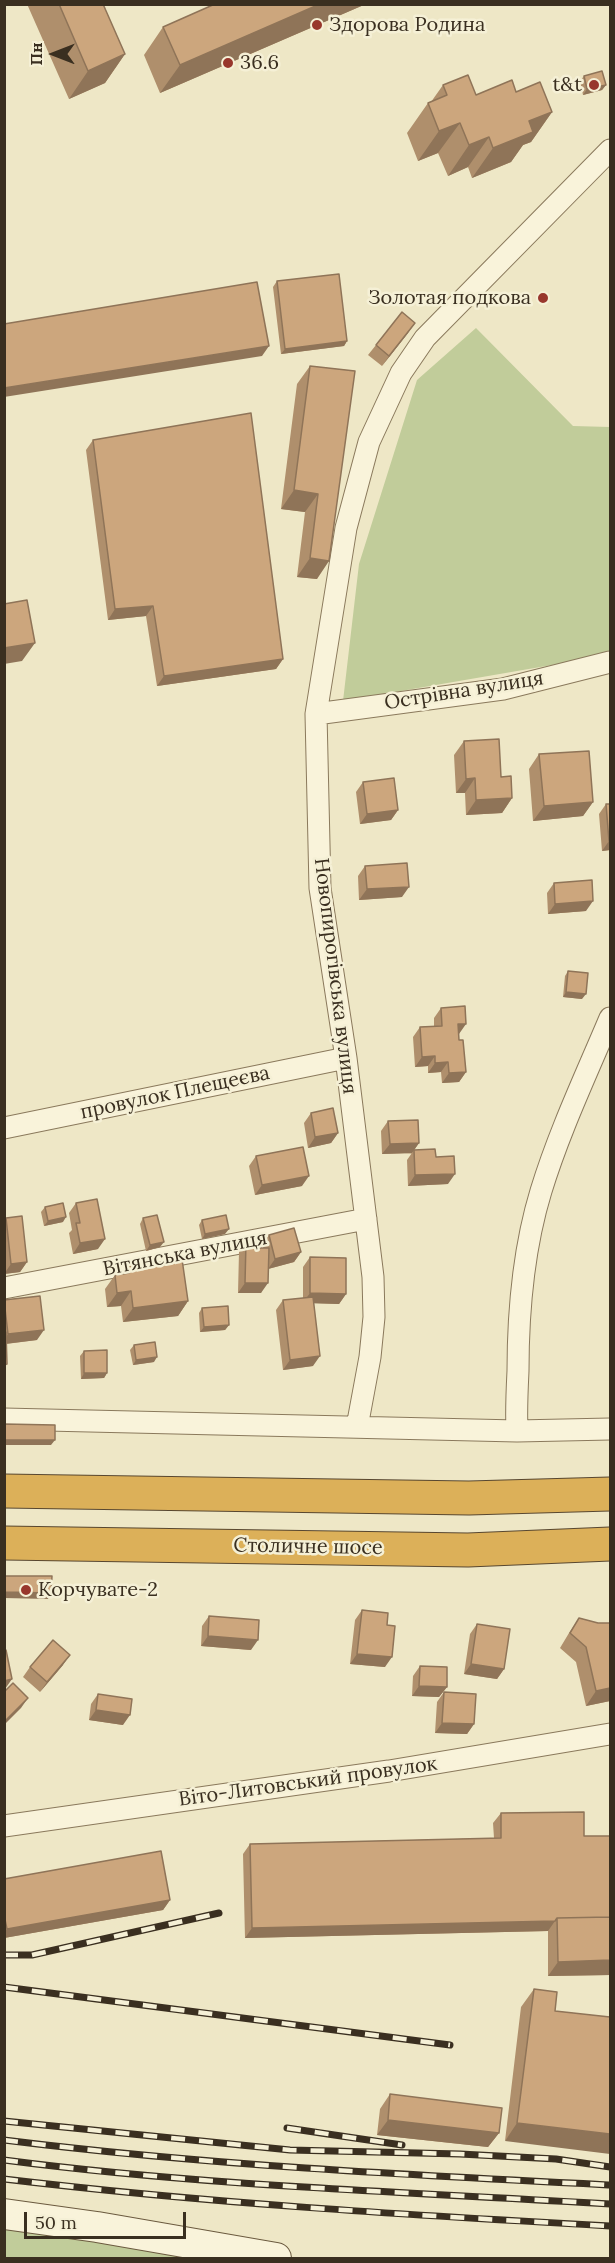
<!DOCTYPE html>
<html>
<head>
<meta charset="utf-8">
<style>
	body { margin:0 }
	#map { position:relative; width:615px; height:2263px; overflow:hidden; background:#eee7c6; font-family:Lora,serif }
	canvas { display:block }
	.frame { position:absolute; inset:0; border:6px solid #3a2f20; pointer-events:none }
	.north { position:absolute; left:24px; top:24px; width:60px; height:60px; -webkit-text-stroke:4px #f5f0d6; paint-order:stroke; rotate:270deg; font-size:16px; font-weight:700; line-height:24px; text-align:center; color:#3a2f20 }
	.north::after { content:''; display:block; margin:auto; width:21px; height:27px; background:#3a2f20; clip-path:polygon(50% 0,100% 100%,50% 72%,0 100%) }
	.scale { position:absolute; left:24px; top:2212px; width:162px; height:27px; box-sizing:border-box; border:3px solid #3a2f20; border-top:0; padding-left:8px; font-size:18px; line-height:21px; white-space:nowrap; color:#3a2f20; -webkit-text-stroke:4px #f5f0d6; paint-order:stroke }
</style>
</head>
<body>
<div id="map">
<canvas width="615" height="2263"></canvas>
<div class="frame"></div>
<div class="north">Пн</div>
<div class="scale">50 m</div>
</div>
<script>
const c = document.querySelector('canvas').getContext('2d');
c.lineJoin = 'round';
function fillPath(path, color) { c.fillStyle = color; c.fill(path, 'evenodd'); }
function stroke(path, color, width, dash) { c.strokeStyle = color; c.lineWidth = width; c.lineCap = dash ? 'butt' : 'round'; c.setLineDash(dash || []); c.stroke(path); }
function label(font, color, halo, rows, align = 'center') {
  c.font = font + ' Lora,serif'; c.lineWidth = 5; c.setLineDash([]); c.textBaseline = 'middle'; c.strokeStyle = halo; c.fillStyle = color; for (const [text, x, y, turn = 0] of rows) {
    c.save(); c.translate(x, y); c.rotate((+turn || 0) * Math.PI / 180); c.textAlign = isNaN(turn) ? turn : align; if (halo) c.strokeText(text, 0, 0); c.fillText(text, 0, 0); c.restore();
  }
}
const green = new Path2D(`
	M476 328 573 426 610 427V655L343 701 359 564 417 380Z
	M5 2227 229 2258H5Z`);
const street = new Path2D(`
	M316 714 503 689 610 662
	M4 1128 346 1058
	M4 1288 366 1219
	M4 1419 517 1431 610 1429
	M357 1427 370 1357 374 1317 373 1277 346 1058 320 888 316 714 346 528 369 442 401 373 425 338 610 150
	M517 1431C516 1410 517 1391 518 1371 518 1311 523 1250 541 1191 559 1132 586 1075 610 1018
	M4 1826 389 1771 610 1734`);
const secondary = new Path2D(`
	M4 2214 97 2227 276 2258`);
const highway = new Path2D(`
	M4 1491 469 1498 610 1494
	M4 1543 468 1550 610 1544`);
const rail = new Path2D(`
	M4 1955H32L219 1913
	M4 1987 450 2045
	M4 2121 290 2150 460 2154 556 2159 610 2167
	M287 2128 402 2145
	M4 2140C205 2165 408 2175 610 2185
	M4 2160C204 2186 409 2192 610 2204
	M4 2179C205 2203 408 2215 610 2226`);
const wall = new Path2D(`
	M27 4H103L125 54 105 83 69 99Z
	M215 4H366L160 93 144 55 163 27Z
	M584 76 606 85 602 90 583 95 580 81Z
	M443 85 476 95 516 92 552 112 531 142 523 145 511 162 472 178 468 167 448 176 438 153 418 161 407 133 428 103 431 102Z
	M277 281 347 341 344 346 281 354 273 287Z
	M408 333 382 366 368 355 376 345Z
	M310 366 355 371 317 579 297 577 305 512 281 509 297 384Z
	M93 440 283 659 276 669 157 686 146 616 108 620 86 450Z
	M464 741 512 798 502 813 466 815 465 793H456L454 755Z
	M539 754 593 802 583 816 533 821 529 769Z
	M363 782 398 810 391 820 360 824 356 792Z
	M606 804H610V850L602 851 599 814Z
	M365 866 402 897 359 900 358 876Z
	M554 883 586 911 548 914 547 893Z
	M568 971 582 999 563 997 565 976Z
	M441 1008 459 1034V1040L466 1072 459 1082 442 1083 441 1072 428 1073V1066L415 1067 413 1037 420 1027 434 1026V1018Z
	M311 1113 338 1133 331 1143 308 1148 304 1123Z
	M388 1121 419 1143 412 1153 382 1154 381 1131Z
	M414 1150 436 1157 448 1184 408 1186 407 1160Z
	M256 1156 302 1186 255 1195 249 1166Z
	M76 1203 98 1249 73 1254 69 1233 72 1230 69 1213Z
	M45 1207 63 1222 44 1226 41 1212Z
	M6 1218 27 1262 20 1272 4 1274V1220Z
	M143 1218 160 1247 146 1251 140 1224Z
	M202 1220 225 1234 202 1239 199 1225Z
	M269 1235 301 1252 294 1262 268 1269 261 1293H238L239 1252 246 1242 255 1248H263L262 1245Z
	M310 1257 346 1294 339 1304 314 1303 313 1366 283 1370 276 1310 283 1300 303 1298V1267Z
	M128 1266 188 1301 178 1316 123 1322 121 1306 107 1307 105 1289 115 1275 122 1274Z
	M4 1300 37 1340 6 1344 4 1368Z
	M202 1308 229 1325 225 1330 200 1332 199 1313Z
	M134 1345 154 1362 133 1365 130 1350Z
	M84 1351 107 1373 104 1378 81 1379 80 1356Z
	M362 1610 385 1667 350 1664 355 1620Z
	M209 1616 251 1650 201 1646 202 1626Z
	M579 1618 598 1623H610V1701L586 1706 576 1662 560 1648 569 1633Z
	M477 1624 504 1669 497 1679 464 1674 470 1634Z
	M63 1665 40 1692 23 1677 30 1667Z
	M420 1666 447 1687 439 1697 412 1696 413 1676Z
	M444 1692 474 1724 467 1734 435 1733 437 1702Z
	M98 1694 123 1725 89 1720 91 1704Z
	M501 1813 584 1836 610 1975 548 1976V1931L245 1938 243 1854 250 1844 494 1838 493 1823Z
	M4 1879 170 1900 163 1910 4 1938Z
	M534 1989 555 2011 610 2017 505 2141 521 2007Z
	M390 2094 499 2133 488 2147 377 2135 380 2109Z`);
const shadedWall = new Path2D(`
	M320 4H366L160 93 180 65Z
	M125 54 105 83 69 99 88 71Z
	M606 85 602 90 583 95 587 89Z
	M552 112 531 142 523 145 511 162 472 178 493 148 529 121Z
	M460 123 438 153 418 161 439 131Z
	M489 137 468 167 448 176 469 145Z
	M415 323 408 333 382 366 389 356Z
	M347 341 344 346 281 354 285 349Z
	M269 346 262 356 4 397V388Z
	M294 490 318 494 305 512 281 509Z
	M310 558 329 561 317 579 297 577Z
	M153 606 146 616 108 620 115 609Z
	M35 643 22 661 4 664V648Z
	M283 659 276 669 157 686 164 676Z
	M475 778 465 793H456L466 779Z
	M512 798 502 813 466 815 476 800Z
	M593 802 583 816 533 821 544 806Z
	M398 810 391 820 360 824 367 814Z
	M609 841H610V850L602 851Z
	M409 887 402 897 359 900 367 889Z
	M593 901 586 911 548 914 555 904Z
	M566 992 586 994 582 999 563 997Z
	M458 1024H466L459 1034H451Z
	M435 1056 428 1066 415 1067 422 1057Z
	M448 1062 441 1072 428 1073 435 1063Z
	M466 1072 459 1082 442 1083 449 1073Z
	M338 1133 331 1143 308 1148 315 1137Z
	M419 1143 412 1153 382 1154 390 1144Z
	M455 1174 448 1184 408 1186 415 1175Z
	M309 1176 302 1186 255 1195 262 1185Z
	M66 1217 63 1222 44 1226 48 1221Z
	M229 1229 225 1234 202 1239 205 1234Z
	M105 1239 98 1249 73 1254 80 1243Z
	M164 1242 160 1247 146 1251 150 1245Z
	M301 1252 294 1262 268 1269 275 1259Z
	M27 1262 20 1272 4 1274 11 1264Z
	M245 1283H268L261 1293H238Z
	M131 1291 121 1306 107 1307 117 1293Z
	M310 1293 346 1294 339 1304 303 1303Z
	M188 1301 178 1316 123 1322 133 1308Z
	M229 1325 225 1330 200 1332 204 1327Z
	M44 1330 37 1340 4 1344V1340L8 1334Z
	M320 1356 313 1366 283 1370 290 1360Z
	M157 1357 154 1362 133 1365 136 1360Z
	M84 1373H107L104 1378 81 1379Z
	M4 1440H55L51 1445H4Z
	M4 1592 51 1593 48 1599 4 1598Z
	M208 1636 258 1640 251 1650 201 1646Z
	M357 1654 392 1657 385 1667 350 1664Z
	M70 1655 63 1665 40 1692 47 1682Z
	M471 1664 504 1669 497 1679 464 1674Z
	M12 1679 5 1689H4V1681Z
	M419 1686 447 1687 439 1697 412 1696Z
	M610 1688V1701L586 1706 596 1691Z
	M28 1698 21 1708 4 1725V1722Z
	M96 1710 130 1715 123 1725 89 1720Z
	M442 1723 474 1724 467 1734 435 1733Z
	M170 1900 163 1910 4 1938V1932L7 1929Z
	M555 1921 548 1931 245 1938 252 1928Z
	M610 1960V1975L548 1976 558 1962Z
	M388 2120 499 2133 488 2147 377 2135Z
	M517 2123 610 2134V2154L505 2141Z`);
const building = new Path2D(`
	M59 4H103L125 54 88 71Z
	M215 4H320L180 65 163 27Z
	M602 71 606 85 587 89 584 76Z
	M468 75 476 95 512 80 516 92 540 82 552 112 529 121 533 132 493 148 489 137 469 145 460 123 439 131 428 103 447 95 443 85Z
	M339 274 347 341 285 349 277 281Z
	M257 282 269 346 4 388V324Z
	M402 312 415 323 389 356 376 345Z
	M310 366 355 371 329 561 310 558 318 494 294 490Z
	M251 413 283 659 164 676 153 606 115 609 93 440Z
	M27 600 35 643 4 648V604Z
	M499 739 501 777 511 776 512 798 476 800 475 778 466 779 464 741Z
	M589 751 593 802 544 806 539 754Z
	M394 778 398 810 367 814 363 782Z
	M606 804H610V841H609Z
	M407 863 409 887 367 889 365 866Z
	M592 880 593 901 555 904 554 883Z
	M568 971 588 973 586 994 566 992Z
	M465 1006 466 1024H458L459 1040H463L466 1072 449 1073 448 1062 435 1063V1056L422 1057 420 1027 442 1026 441 1008Z
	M333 1108 338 1133 315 1137 311 1113Z
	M418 1120 419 1143 390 1144 388 1121Z
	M303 1147 309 1176 262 1185 256 1156Z
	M435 1149 436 1157 454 1156 455 1174 415 1175 414 1150Z
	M97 1199 105 1239 80 1243 76 1223H80L76 1203Z
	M63 1203 66 1217 48 1221 45 1207Z
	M157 1215 164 1242 150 1245 143 1218Z
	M226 1215 229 1229 205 1234 202 1220Z
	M22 1216 27 1262 11 1264 6 1218Z
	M294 1228 301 1252 275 1259 269 1235Z
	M246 1242H255V1248H269L268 1283H245Z
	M310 1257 346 1258V1294L310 1293Z
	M182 1259 188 1301 133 1308 131 1291 117 1293 115 1275 129 1273 128 1266Z
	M40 1296 44 1330 8 1334 4 1300Z
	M313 1297 320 1356 290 1360 283 1300Z
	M228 1306 229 1325 204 1327 202 1308Z
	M4 1332H6L7 1364 4 1365Z
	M155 1342 157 1357 136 1360 134 1345Z
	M107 1350V1373H84V1351Z
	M4 1424 55 1425V1440H4Z
	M4 1576H52L51 1593 4 1592Z
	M362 1610 388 1613 387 1625 395 1626 392 1657 357 1654Z
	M209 1616 259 1620 258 1640 208 1636Z
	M579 1618 598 1623H610V1688L596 1691 586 1647 570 1633Z
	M477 1624 510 1629 504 1669 471 1664Z
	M53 1640 70 1655 47 1682 30 1667Z
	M6 1650 12 1679 4 1681V1651Z
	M420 1666 447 1667V1687L419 1686Z
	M13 1683 28 1698 4 1722V1692Z
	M444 1692 476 1694 474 1724 442 1723Z
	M98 1694 132 1699 130 1715 96 1710Z
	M584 1812V1836H610V1917L557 1918 555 1921 252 1928 250 1844 501 1838V1813Z
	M161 1851 170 1900 7 1929 4 1915V1879Z
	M610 1917V1960L558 1962 557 1918Z
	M534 1989 557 1992 555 2011 610 2017V2134L517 2123Z
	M390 2094 502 2108 499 2133 388 2120Z`);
const markers = [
	[317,25,6,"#98372c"],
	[228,63,6,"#98372c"],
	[594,85,6,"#98372c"],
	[543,298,6,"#98372c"],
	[26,1590,6,"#98372c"]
];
const poiNames = [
	["Здорова Родина",329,25],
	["36.6",240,63],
	["t&t",582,85,"right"],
	["Золотая подкова",531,298,"right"],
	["Корчувате-2",38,1590]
];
const streetNames = [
	["Острівна вулиця",464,691,-9],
	["Новопирогівська вулиця",335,976,83],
	["провулок Плещеєва",175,1093,-12],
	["Вітянська вулиця",185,1254,-11],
	["Столичне шосе",308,1547,1],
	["Віто-Литовський провулок",308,1782,-8]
];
fillPath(green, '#c1cc9a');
stroke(street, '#8a795c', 23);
stroke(secondary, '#6b5a3f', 32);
stroke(highway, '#584730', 35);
stroke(street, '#f9f3da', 21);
stroke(secondary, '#f9f3da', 30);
stroke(highway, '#dcb059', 33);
stroke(rail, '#3a2f20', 7);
stroke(rail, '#f5f0d6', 4.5, [14]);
fillPath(wall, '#af8f6c');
fillPath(shadedWall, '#8f7458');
fillPath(building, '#cca67d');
stroke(building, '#8f7458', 1.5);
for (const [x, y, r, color] of markers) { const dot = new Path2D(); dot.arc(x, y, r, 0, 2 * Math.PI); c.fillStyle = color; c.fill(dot); stroke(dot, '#f5f0d6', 2); }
label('20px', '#3a2f20', '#f5f0d6', poiNames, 'left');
label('20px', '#3a2f20', '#f5f0d6', streetNames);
</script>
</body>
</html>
